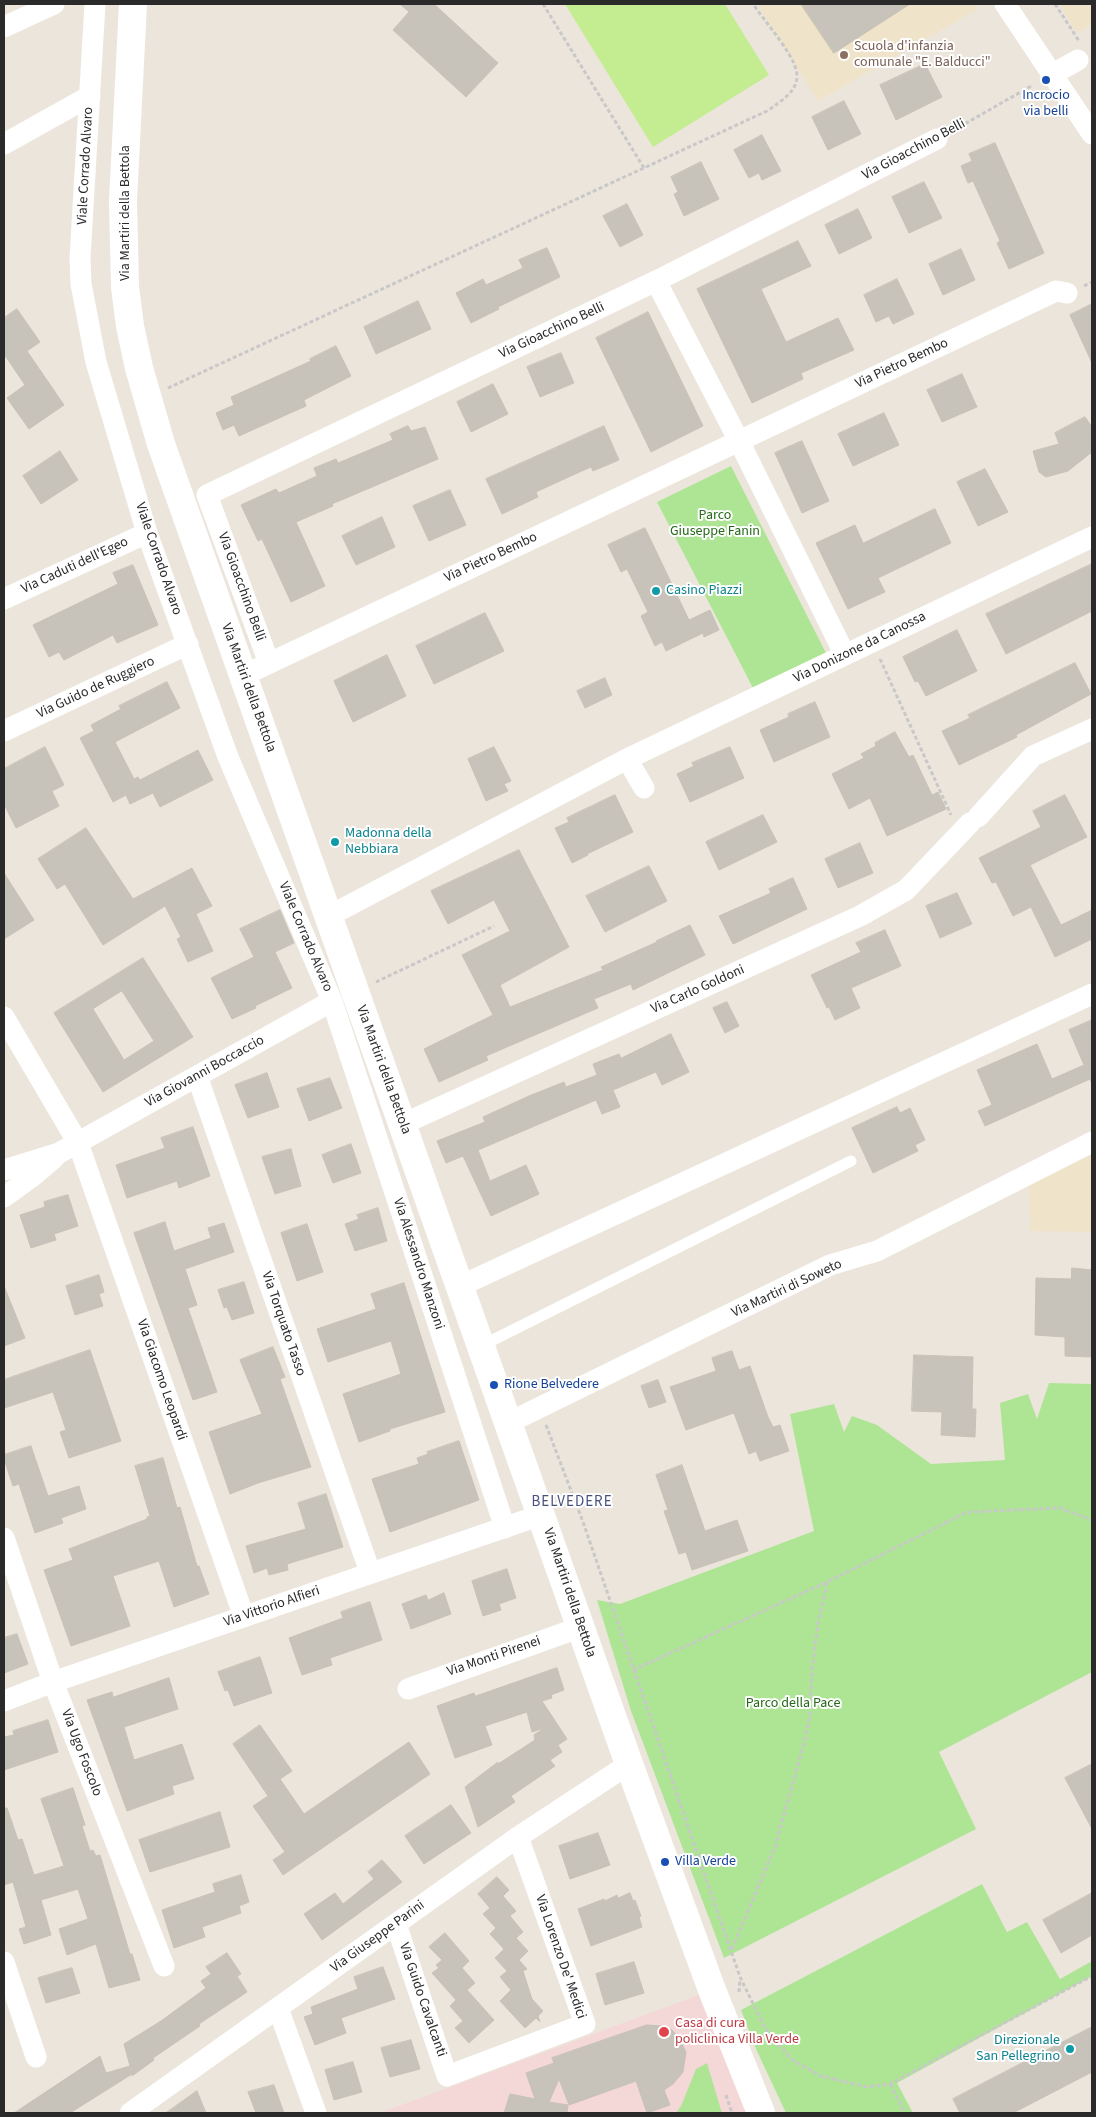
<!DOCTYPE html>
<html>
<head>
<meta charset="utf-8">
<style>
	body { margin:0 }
	#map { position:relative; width:1096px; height:2117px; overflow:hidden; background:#ece5db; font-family:"Source Sans 3",sans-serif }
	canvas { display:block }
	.frame { position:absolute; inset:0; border:5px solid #2a2a2a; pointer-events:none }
</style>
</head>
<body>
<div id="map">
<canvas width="1096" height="2117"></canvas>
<div class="frame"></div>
</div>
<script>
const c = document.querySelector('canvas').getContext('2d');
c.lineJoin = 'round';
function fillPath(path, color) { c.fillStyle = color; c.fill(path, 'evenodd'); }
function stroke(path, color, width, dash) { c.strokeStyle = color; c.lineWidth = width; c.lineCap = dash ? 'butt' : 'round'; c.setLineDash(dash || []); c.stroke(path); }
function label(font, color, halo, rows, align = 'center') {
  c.font = font + ' "Source Sans 3",sans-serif'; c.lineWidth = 4; c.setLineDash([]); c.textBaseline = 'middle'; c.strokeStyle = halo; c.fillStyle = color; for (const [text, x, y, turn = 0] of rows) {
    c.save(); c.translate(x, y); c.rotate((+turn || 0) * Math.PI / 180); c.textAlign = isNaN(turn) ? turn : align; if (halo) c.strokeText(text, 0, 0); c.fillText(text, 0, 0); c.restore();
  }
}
const education = new Path2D(`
	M757 4H974L978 9 818 101Z
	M1060 4H1092V24L1077 33Z
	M1092 1144V1232L1030 1231 1029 1174Z`);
const medical = new Path2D(`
	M712 1990 761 2113H380Z`);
const green = new Path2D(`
	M731 466 826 653 753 688 657 502Z
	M1049 1383 1092 1384V1672L939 1752 976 1829 724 1958 631 1711 597 1600 620 1604 814 1531 790 1414 834 1404 844 1432 852 1416 877 1425 931 1464 1005 1460 1000 1403 1028 1394 1037 1419Z
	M982 1884 1007 1932 1027 1922 1060 1979 1092 1961V1976L897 2083 913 2113H786L756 2049 741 2010Z
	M707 2063 722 2113H676L681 2106 696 2069Z`);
const pitch = new Path2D(`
	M565 4H725L769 75 653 147Z`);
const building = new Path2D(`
	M400 4H434L498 63 466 97 393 30 409 12Z
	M801 4H910L834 53Z
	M925 64 942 97 896 120 880 85Z
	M844 101 861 134 828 150 812 117Z
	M762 135 781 171 762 180 759 173 749 178 734 150Z
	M995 143 1044 253 1009 269 997 243 1000 241 973 181 968 183 961 166 972 161 969 154Z
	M701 162 719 199 684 216 674 194 678 192 671 177Z
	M924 182 942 218 909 233 892 197Z
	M627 204 643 235 620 247 603 216Z
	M858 209 872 238 839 254 825 225Z
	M798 241 811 266 761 289 786 342 838 318 854 350 801 373 803 379 752 403 697 289Z
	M547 248 560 277 498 307 499 309 471 323 456 293 483 279 486 285 523 268 519 260Z
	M961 249 975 280 943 295 929 264Z
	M897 279 914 314 893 324 889 316 876 322 864 295Z
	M418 301 431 329 376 354 364 327Z
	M1092 304V363L1070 315Z
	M17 309 40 342 27 351 64 405 29 429 7 398 25 385 4 354V318Z
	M648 312 703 426 651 452 596 338Z
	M336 346 351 376 304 400 306 406 239 436 234 425 223 430 216 413 234 405 231 397 311 361 310 359Z
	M561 353 574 383 540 397 527 367Z
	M962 374 977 407 942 422 927 390Z
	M493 384 508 414 471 432 457 402Z
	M884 413 899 445 853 466 838 434Z
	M1085 417 1092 427V452L1068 471 1046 477 1039 472 1033 451 1059 444 1055 433Z
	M408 426 411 431 425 427 438 459 332 504 333 506 296 522 325 586 291 602 262 539 258 541 241 505 276 489 279 493 317 476 314 468 336 459 338 463 393 440 390 434Z
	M604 426 619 460 593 471 591 467 575 474 536 492 538 497 502 514 486 479Z
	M802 441 829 501 802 513 775 453Z
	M60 451 78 480 41 504 23 476Z
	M985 469 1008 512 978 526 957 482Z
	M450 490 466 525 429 541 413 506Z
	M935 509 951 543 878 578 885 592 848 609 816 543 855 525 863 543Z
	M382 517 395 547 356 565 342 536Z
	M645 528 689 620 710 610 719 630 704 637 703 633 666 651 662 642 655 646 641 616 648 612 627 569 621 572 608 545Z
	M1092 564V611L1006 654 986 614Z
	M133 565 158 625 117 643 113 635 64 660 59 652 49 657 33 625 118 584 113 573Z
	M485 613 504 651 434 684 416 646Z
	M957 630 977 671 926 696 918 681 915 682 903 657Z
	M387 655 406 696 353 722 334 681Z
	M1075 663 1091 694 1016 735 1017 737 959 765 942 731 970 718 968 715Z
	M605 678 612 695 585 708 577 691Z
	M167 682 180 708 115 742 134 779 138 777 140 780 198 750 213 780 160 807 153 793 130 804 126 795 113 802 80 738 94 731 91 725 121 709 119 706Z
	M815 702 830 737 774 762 760 730 789 717 788 714Z
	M895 732 909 757 913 755 932 795 938 792 946 809 887 836 870 798 849 809 832 774 864 758 861 754 876 746 875 743Z
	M45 747 64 785 52 791 59 806 16 828 4 804V769Z
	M494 747 511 781 504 784 508 791 486 801 468 759Z
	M730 747 744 778 690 802 677 774 694 766 692 763Z
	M615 795 633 832 587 854 588 855 572 863 555 828 569 822 567 818Z
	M1065 795 1087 837 1030 865 1061 925 1092 910V939L1055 957 1031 907 1013 916 996 882 992 883 979 858 1041 827 1033 811Z
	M763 815 777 842 719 870 706 842Z
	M86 828 133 899 192 868 212 906 196 914 213 951 188 962 177 939 181 937 165 906 103 945 65 884 57 889 38 859Z
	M860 843 873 873 838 888 825 859Z
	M519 850 569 947 500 985 510 1007 603 970 601 967 657 942 656 941 690 925 705 955 633 990 631 984 594 999 598 1008 486 1056 488 1060 439 1082 424 1049 493 1015 462 955 510 931 494 900 448 924 431 891Z
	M649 866 667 901 605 932 586 896Z
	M4 873 34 920 4 939Z
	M793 878 807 909 733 944 719 916 771 893 769 889Z
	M957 893 972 924 940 938 926 906Z
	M280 910 294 943 275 952 292 988 255 1006 256 1008 232 1019 211 978 254 957 240 929Z
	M885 930 901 966 851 988 860 1008 835 1020 829 1007 827 1008 811 975 861 952 856 943Z
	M143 958 193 1037 103 1092 54 1013ZM122 991 154 1041 124 1060 93 1009Z
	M727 1002 739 1026 725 1033 713 1008Z
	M1092 1020V1084L1090 1079 985 1126 978 1111 992 1105 977 1070 1037 1044 1052 1079 1084 1065 1069 1030Z
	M671 1034 689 1072 662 1085 656 1072 613 1090 620 1107 602 1114 596 1100 478 1150 490 1181 526 1165 539 1194 491 1216 463 1156 446 1163 437 1141 485 1122 483 1117 529 1096 564 1082 566 1087 597 1075 593 1064 619 1054 621 1058Z
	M267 1073 279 1107 248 1118 235 1085Z
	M330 1078 342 1108 309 1121 297 1089Z
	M897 1107 900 1113 910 1108 925 1140 915 1145 918 1151 873 1173 852 1128Z
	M193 1127 210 1176 179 1188 177 1181 127 1198 116 1165 165 1148 161 1138Z
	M351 1144 361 1173 333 1183 322 1155Z
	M291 1149 301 1186 275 1194 262 1157Z
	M68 1195 78 1226 54 1234 56 1240 31 1248 20 1215 45 1207 44 1202Z
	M378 1208 387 1241 355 1251 345 1224 359 1219 357 1215Z
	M165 1222 174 1251 211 1238 208 1228 224 1223 234 1252 185 1269 197 1305 188 1308 217 1392 193 1400 134 1233Z
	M307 1224 323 1272 297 1281 281 1233Z
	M1072 1268 1092 1270V1357L1065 1356V1337L1035 1335 1036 1278 1071 1279Z
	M99 1275 104 1292 99 1294 103 1306 75 1315 66 1286Z
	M244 1282 254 1313 232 1320 227 1307 224 1308 218 1290Z
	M404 1283 445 1412 390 1429V1431L359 1442 343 1394 401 1374 391 1341 328 1362 317 1329 376 1309 371 1294Z
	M4 1286 25 1338 4 1346Z
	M273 1347 285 1377 280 1379 311 1467 258 1483 230 1494 209 1432 262 1414 240 1360Z
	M90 1350 121 1441 69 1458 60 1432 66 1430 53 1392 4 1408V1380Z
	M732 1351 739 1370 750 1366 768 1417 773 1427 780 1425 789 1451 760 1461 756 1451 749 1454 734 1413 686 1430 670 1387 716 1371 712 1358Z
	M914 1355 973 1357 972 1409H976L975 1437 941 1435 942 1412 912 1411Z
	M658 1380 666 1402 649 1408 641 1386Z
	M459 1441 479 1500 390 1532 372 1479 419 1464 417 1458 428 1454 427 1452Z
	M31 1446 48 1496 79 1486 86 1509 61 1518 63 1523 35 1533 19 1484 13 1486 4 1459V1455Z
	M163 1458 177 1508 180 1507 197 1566H199L209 1594 174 1607 159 1561 113 1576 130 1626 71 1646 44 1570 73 1560 69 1549 147 1519V1517L150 1516 135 1466Z
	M682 1465 705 1531 737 1520 748 1551 692 1570 686 1552 679 1554 664 1511 668 1510 656 1475Z
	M326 1494 343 1547 287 1564 288 1570 269 1575 267 1568 254 1573 246 1546 306 1529 298 1503Z
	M507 1569 516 1598 499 1604 501 1610 483 1616 472 1581Z
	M444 1593 451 1614 411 1629 402 1604 426 1595 428 1600Z
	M370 1602 382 1640 330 1658 332 1665 302 1675 289 1638 343 1618 341 1612Z
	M17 1634 28 1664 4 1673V1638Z
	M260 1657 272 1693 234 1706 228 1690 225 1691 218 1672Z
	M557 1668 564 1690 551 1695 552 1698 542 1701 567 1739 558 1745 562 1752 550 1760 555 1766 511 1796 515 1802 478 1827 465 1787 498 1762V1764L535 1740 534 1735 544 1728 532 1732 527 1712 485 1726 492 1745 455 1758 437 1706 474 1693 475 1696Z
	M169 1678 178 1709 124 1727 134 1760 182 1744 194 1779 172 1786 174 1794 127 1811 87 1700 112 1692 113 1697Z
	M48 1720 58 1752 4 1770V1737L14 1735 13 1731Z
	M260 1725 292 1771 280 1779 304 1814 409 1742 430 1774 283 1875 273 1860 285 1852 253 1806 268 1796 233 1744Z
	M1092 1764V1829L1065 1778Z
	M73 1788 85 1825 82 1826 90 1851 93 1850 96 1856 100 1855 130 1954H132L140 1980 109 1988 96 1944 67 1955 59 1929 88 1919 78 1889 41 1900 51 1935 24 1944 19 1929 26 1927 13 1882 4 1885V1808H7L18 1840 22 1839 34 1875 64 1866 41 1799Z
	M451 1805 471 1833 424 1864 405 1836Z
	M220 1812 230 1847 150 1872 139 1840Z
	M598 1833 610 1865 570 1879 559 1846Z
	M382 1860 402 1882 322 1940 304 1914 335 1893 343 1904 374 1879 368 1872Z
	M241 1875 249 1902 239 1906 241 1913 202 1927 205 1937 174 1948 162 1910 215 1892 213 1884Z
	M497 1877 509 1890 503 1896 516 1911 510 1916 523 1932 516 1938 528 1951 519 1960 527 1969 523 1971 532 1999 543 2011 538 2016 540 2022 536 2018 525 2028 500 2001 511 1990 500 1977 507 1971 495 1958 504 1949 490 1934 496 1928 483 1914 490 1908 478 1894Z
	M630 1893 633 1901 635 1900 641 1916 639 1917 642 1927 591 1946 578 1909 604 1899 605 1901 617 1895 618 1898Z
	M1092 1893V1935L1061 1953 1043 1920Z
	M445 1933 469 1961 462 1968 475 1983 467 1990 494 2020 469 2043 455 2028 463 2021 450 2006 456 2000 432 1973 439 1968 436 1965 442 1960 429 1947Z
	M227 1953 241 1974 237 1976 247 1992 199 2024 200 2026 153 2058 154 2060 132 2076V2074L70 2113H14L100 2056 106 2073 130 2066 124 2044 161 2021 206 1988 201 1981 211 1974 206 1967Z
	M634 1962 644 1993 605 2005 596 1974Z
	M383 1967 395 1999 341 2018 346 2033 315 2045 304 2017 313 2014 311 2007 358 1989 354 1977Z
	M72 1968 80 1993 46 2003 38 1978Z
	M647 2025 663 2026 672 2030 679 2038 686 2052 683 2072 673 2084 664 2090 670 2105 647 2113 636 2081 569 2105 559 2079 549 2102 568 2105 567 2113H504L510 2094 535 2099 526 2073 554 2063 552 2058Z
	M1092 2027V2072L1013 2113H960L953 2099Z
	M411 2040 420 2069 390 2077 381 2048Z
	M353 2062 362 2092 334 2100 325 2070Z
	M274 2085 284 2113H256L248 2092Z
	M197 2091 206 2113H166Z`);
const path = new Path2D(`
	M543 4 644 168
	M1055 4 1079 41
	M954 130 1033 85
	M1084 286 1092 282
	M168 388 767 111C802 88 806 77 781 42 772 29 762 17 753 4
	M880 659 951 815
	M376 982 494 926
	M546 1425 583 1522 740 1977 765 2028 792 2060 821 2076 867 2087 890 2084 1092 1976
	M633 1670 827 1582 967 1512 1060 1508 1092 1520
	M732 1949 775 1847 804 1743 810 1717 812 1668 818 1624 827 1583
	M739 1992 740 1979
	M890 2084 905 2113
	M726 2095 732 2113`);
const service = new Path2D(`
	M481 1346 851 1161`);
const minor = new Path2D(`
	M95 4 80 258 81 284 96 362 147 533 228 757 332 1001 505 1528
	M1005 4 1092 134
	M4 27 54 4
	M1051 75 1078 60
	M4 144 90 96
	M656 281 739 441 845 655
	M4 599 147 533
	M269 663 207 495 656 281 937 139
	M257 669 1056 291 1067 293
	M4 731 188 644
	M627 759 644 788
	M978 817 1033 756 1092 729
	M329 916 627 759 1092 537
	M4 1017 78 1143 244 1617
	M197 1076 370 1572
	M403 1124 860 916 906 890 970 823
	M4 1170 59 1153 332 1001
	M4 1197 33 1176 54 1158
	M460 1286 1092 994
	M508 1423 830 1265 877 1251 1092 1142
	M4 1538 53 1682 164 1966
	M408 1689 581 1627
	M4 1701 53 1682 541 1515
	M396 1924 447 2076 585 2024 518 1837
	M4 1962 36 2057
	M278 2008 316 2113
	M130 2113 518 1837 629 1764`);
const secondary = new Path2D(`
	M133 4 123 201 125 287 130 326 139 368 161 444 629 1764 712 1990 761 2113`);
const markers = [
	[844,55,5,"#8d6e63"],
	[1046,80,5,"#1a4fb4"],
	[656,591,5,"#0f9aa8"],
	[335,842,5,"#0f9aa8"],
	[494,1385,5,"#1a4fb4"],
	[665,1862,5,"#1a4fb4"],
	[664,2032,6,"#e0444e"],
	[1070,2049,5,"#0f9aa8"]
];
const educationNames = [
	["Scuola d'infanzia",854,47],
	["comunale \"E. Balducci\"",854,63]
];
const transitNames = [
	["Incrocio",1046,96,"center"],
	["via belli",1046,112,"center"],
	["Rione Belvedere",504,1385],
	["Villa Verde",675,1862]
];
const streetNames = [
	["Via Gioacchino Belli",914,150,-28],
	["Viale Corrado Alvaro",86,166,-87],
	["Via Martiri della Bettola",126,213,-90],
	["Via Gioacchino Belli",552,331,-25],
	["Via Pietro Bembo",902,364,-25],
	["Via Pietro Bembo",491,558,-25],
	["Viale Corrado Alvaro",158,559,71],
	["Via Caduti dell'Egeo",75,566,-25],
	["Via Gioacchino Belli",241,587,70],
	["Via Donizone da Canossa",860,648,-26],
	["Via Guido de Ruggiero",96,688,-25],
	["Via Martiri della Bettola",248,688,70],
	["Viale Corrado Alvaro",305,937,67],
	["Via Carlo Goldoni",698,990,-24],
	["Via Martiri della Bettola",383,1070,70],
	["Via Giovanni Boccaccio",205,1072,-29],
	["Via Alessandro Manzoni",418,1264,72],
	["Via Martiri di Soweto",787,1289,-25],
	["Via Torquato Tasso",283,1324,71],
	["Via Giacomo Leopardi",161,1380,71],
	["Via Martiri della Bettola",569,1593,71],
	["Via Vittorio Alfieri",272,1607,-19],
	["Via Monti Pirenei",494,1657,-19],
	["Via Ugo Foscolo",81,1753,69],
	["Via Giuseppe Parini",378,1937,-36],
	["Via Lorenzo De' Medici",560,1957,71],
	["Via Guido Cavalcanti",422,2000,71]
];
const parkNames = [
	["Parco",715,516],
	["Giuseppe Fanin",715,532],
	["Parco della Pace",793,1704]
];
const cultureNames = [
	["Casino Piazzi",666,591],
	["Madonna della",345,834],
	["Nebbiara",345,850],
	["Direzionale",1060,2041,"right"],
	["San Pellegrino",1060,2057,"right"]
];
const healthNames = [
	["Casa di cura",675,2024],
	["policlinica Villa Verde",675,2040]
];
const neighbourhoodNames = [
	["BELVEDERE",572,1503]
];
fillPath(education, '#efe4c9');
fillPath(medical, '#f4d8d8');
fillPath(green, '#aee595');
fillPath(pitch, '#c3ed90');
fillPath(building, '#c7c3ba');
stroke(building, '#c8c2b5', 1);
stroke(path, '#c8c8c8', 3, [4, 2.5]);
stroke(service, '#fff', 11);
stroke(minor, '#fff', 21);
stroke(secondary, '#fff', 28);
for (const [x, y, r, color] of markers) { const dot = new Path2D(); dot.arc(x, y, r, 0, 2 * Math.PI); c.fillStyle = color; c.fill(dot); stroke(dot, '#fff', 2); }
label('14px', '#785e54', '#fff', educationNames, 'left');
label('14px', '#164399', '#fff', transitNames, 'left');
label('14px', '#2a2a2a', '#fff', streetNames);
label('14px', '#256917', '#fff', parkNames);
label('14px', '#0d838f', '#fff', cultureNames, 'left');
label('14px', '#be3a42', '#fff', healthNames, 'left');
c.letterSpacing = '1px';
label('15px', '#48507c', '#fff', neighbourhoodNames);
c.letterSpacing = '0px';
</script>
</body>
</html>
